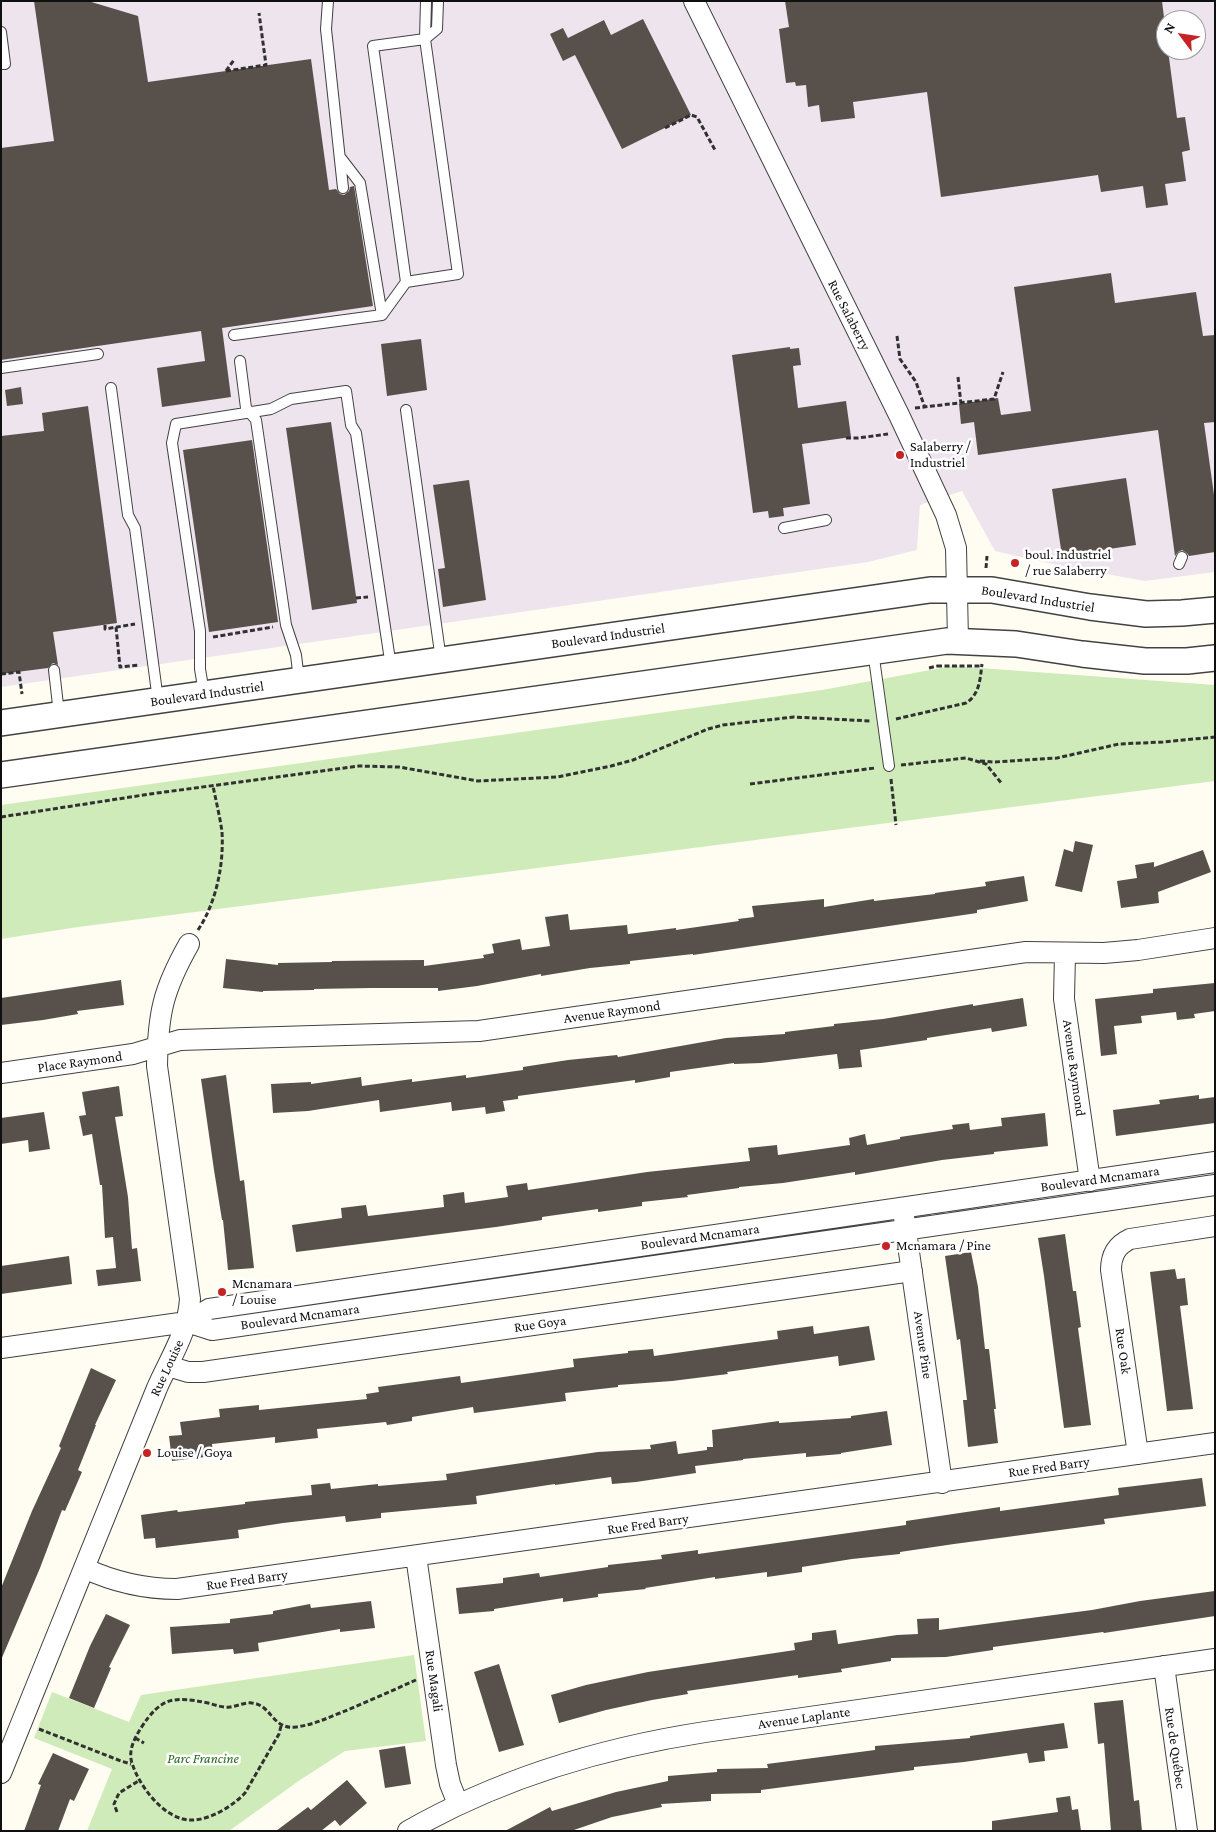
<!DOCTYPE html>
<html>
<head>
<meta charset="utf-8">
<style>
	body { margin:0 }
	#map { position:relative; width:1216px; height:1832px; overflow:hidden; background:#fffdf2; font-family:"Crimson Pro",serif }
	canvas { display:block }
	.frame { position:absolute; inset:0; border:2px solid #0f0f0f; pointer-events:none }
	.north { position:absolute; left:1156px; top:10px; width:50px; height:50px; box-sizing:border-box; background:#fff; border:1px solid #9f9f9f; border-radius:50%; rotate:301deg; font-size:14px; font-weight:700; line-height:20px; text-align:center; color:#0f0f0f }
	.north::after { content:''; display:block; margin:auto; width:18px; height:22px; background:#c42423; clip-path:polygon(50% 0,100% 100%,50% 72%,0 100%) }
</style>
</head>
<body>
<div id="map">
<canvas width="1216" height="1832"></canvas>
<div class="frame"></div>
<div class="north">N</div>
</div>
<script>
const c = document.querySelector('canvas').getContext('2d');
c.lineJoin = 'round';
function fillPath(path, color) { c.fillStyle = color; c.fill(path, 'evenodd'); }
function stroke(path, color, width, dash) { c.strokeStyle = color; c.lineWidth = width; c.lineCap = dash ? 'butt' : 'round'; c.setLineDash(dash || []); c.stroke(path); }
function label(font, color, halo, rows, align = 'center') {
  c.font = font + ' "Crimson Pro",serif'; c.lineWidth = 5; c.setLineDash([]); c.textBaseline = 'middle'; c.strokeStyle = halo; c.fillStyle = color; for (const [text, x, y, turn = 0] of rows) {
    c.save(); c.translate(x, y); c.rotate((+turn || 0) * Math.PI / 180); c.textAlign = isNaN(turn) ? turn : align; if (halo) c.strokeText(text, 0, 0); c.fillText(text, 0, 0); c.restore();
  }
}
const industrial = new Path2D(`
	M1 1H1215V572L1145 581 1052 564 995 551 962 491 920 505 917 550 868 562 1 687ZM1166 20H1196V50H1166Z`);
const green = new Path2D(`
	M952 666 1215 685V781L78 927 1 939V805L822 690Z
	M414 1655 426 1741 345 1751 300 1780 229 1831H87L112 1769 34 1738 52 1692 129 1722 141 1695Z`);
const building = new Path2D(`
	M34 1H88L138 16 148 82 311 59 329 190 336 189 340 194 344 195 349 191 350 187 354 186 373 306 222 328 231 397 162 407 157 368 205 361 201 331 1 360V148L54 141Z
	M785 1H1162L1166 34V50H1168L1177 118 1185 117 1190 150 1182 152 1186 181 1165 184 1168 205 1146 208 1143 186 1101 192 1098 175 941 197 927 92 853 102 855 118 821 122 819 105 808 107 806 85 796 86 795 82 786 83 779 29 789 27Z
	M643 19 691 115 622 149 575 55 563 61 550 34 563 28 568 38 604 20 611 35Z
	M1111 273 1115 303 1196 292 1203 336 1215 335V422L1204 423 1215 502V552L1189 556 1187 553 1182 550 1178 552 1175 556 1158 430 978 455 974 422 961 424 959 404 998 398 1001 415 1031 411 1014 287Z
	M421 339 427 390 387 396 381 344Z
	M790 347V349L799 348 801 365 793 366 798 408 846 401 851 437 802 444 810 504 783 508 784 516 769 518 768 511 753 513 732 355Z
	M21 387 23 404 7 406 5 390Z
	M88 406 117 623 53 632 58 665 53 663 48 668 1 674V436L44 431 42 413Z
	M331 422 357 603 312 610 286 428Z
	M252 440 278 622 209 632 183 450Z
	M1126 478 1136 545 1062 556 1052 489Z
	M469 480 486 600 443 607 438 569 445 568 433 485Z
	M1075 841 1093 845 1082 892 1055 886 1064 849 1073 852Z
	M1203 850 1211 872 1158 892 1159 903 1121 908 1117 881 1137 878 1135 865 1154 862V867Z
	M1024 876 1028 901 977 910V913L693 955V954L630 961V964L590 968 541 976V974L477 986 438 991V988H371L314 989V990L263 991V992L223 988 226 959 278 965V963L332 962V961L424 960V966L484 958 483 955 494 953 492 944 520 939 522 950 550 946 545 917 568 914 570 930 627 925 628 934 676 928V930L739 921 738 919 754 917 752 906 824 899V907L874 899V901L935 894V893L986 886 985 882Z
	M121 980 124 1005 77 1011 78 1014 43 1020 1 1025V998Z
	M1215 983V1011L1194 1014 1195 1018 1177 1020 1176 1012 1141 1016 1142 1023 1114 1026 1117 1054 1101 1056 1095 999 1153 993V989Z
	M1023 998 1027 1026 992 1032 991 1028 927 1038V1040L860 1050 862 1067 839 1069 837 1054 761 1063 734 1064V1063L670 1072V1077L635 1083V1080L518 1096V1099L503 1101 505 1111 486 1114 485 1107 452 1111 451 1102 380 1112 379 1100 308 1111 273 1113 271 1084 311 1082V1084L361 1077 362 1086 412 1079V1082L466 1075V1078L523 1070V1067L568 1060 617 1055 618 1057 726 1038 785 1034V1032L834 1026V1024L883 1019 973 1004V1006Z
	M226 1075 240 1181 244 1180 254 1268 228 1270 223 1220H222L214 1170 201 1079Z
	M119 1086 123 1116 115 1117 128 1197 132 1249 137 1248 141 1281 98 1286 96 1270 116 1268 113 1237 105 1238 102 1185H100L92 1134 83 1136 79 1116 86 1115 82 1092Z
	M1199 1095V1099L1215 1097V1123L1116 1136 1113 1110 1160 1104 1159 1100Z
	M44 1112 50 1149 29 1152 28 1140 1 1144V1118Z
	M1045 1113 1048 1146 994 1152V1154L942 1160 855 1175V1172L783 1183 739 1187V1188L687 1195 688 1197 642 1202V1206L598 1212V1209L542 1217V1220L496 1227 296 1252 292 1225 342 1218 341 1208 366 1205 368 1216 444 1207 443 1195 464 1192 465 1203 508 1197 506 1186 527 1183 528 1190 647 1172 750 1161 748 1148 777 1145 778 1155 850 1145 849 1138 865 1134 867 1145 900 1139V1137L953 1129 952 1125 969 1123 970 1130 1002 1126 1001 1118Z
	M1065 1234 1073 1291H1076L1081 1327 1078 1328 1091 1425 1064 1428 1044 1276 1038 1238Z
	M971 1252 978 1287 985 1349H989L996 1409H994L998 1443 968 1447 963 1400H967L960 1339 957 1340 945 1256Z
	M69 1256 72 1284 1 1294V1266Z
	M1175 1269 1177 1279 1185 1278 1188 1305 1180 1306 1193 1409 1167 1411 1150 1272Z
	M813 1326 814 1334 869 1326 875 1360 839 1366 838 1356 727 1372 728 1374 672 1381 618 1385V1387L565 1393 566 1401 474 1413 473 1407 412 1417V1421L387 1425 386 1422 317 1429 318 1438 275 1443V1437L212 1444 213 1456 172 1461 169 1436 182 1435 180 1422 220 1417 219 1409 259 1405V1410L367 1399 366 1394 379 1392 378 1387 460 1376 461 1383 574 1367 573 1359 628 1353V1351L653 1349 654 1356 733 1345 778 1339 777 1331Z
	M91 1368 116 1380 95 1425H96L78 1470 82 1472 65 1511 62 1510 40 1568 1 1660V1588L32 1511 61 1448 59 1446Z
	M887 1411 892 1445 841 1453V1454L806 1457V1453L743 1459V1460L695 1466 696 1473 636 1482 612 1484 611 1477 555 1485V1484L476 1496 477 1504 381 1513V1518L346 1522 345 1516 283 1523 238 1530 239 1538 156 1548 155 1538 144 1539 141 1515 177 1510 178 1512 245 1504V1502L312 1495 311 1485 330 1483 331 1489 378 1484V1486L447 1480 446 1474 598 1452 651 1449 650 1445 676 1441 678 1454 707 1450V1447H713L712 1430 779 1421V1423L851 1418V1416Z
	M1202 1478 1206 1506 1104 1519 1105 1524 954 1544 900 1552V1554L852 1559 802 1567V1572L767 1577V1572L715 1579V1577L645 1588 646 1589 598 1594V1597L563 1602V1598L494 1609V1611L459 1614 456 1588 503 1583V1578L539 1573 540 1577 608 1567V1565L662 1559 661 1555 698 1550V1554L906 1525V1521L1000 1507V1511L1066 1502 1119 1495 1118 1488Z
	M1215 1591V1616L1104 1633 1103 1632 993 1647V1650L946 1657 891 1658V1661L841 1669 842 1672 798 1678V1675L687 1691 688 1694 652 1700 606 1710 559 1723 551 1695 586 1685 648 1672 795 1650 794 1643 812 1640V1633L836 1630 838 1644 897 1635 918 1634 917 1619 939 1618V1630L1092 1610 1140 1601Z
	M371 1601 375 1628 340 1632V1629L258 1643 259 1651 234 1654 233 1649 172 1654 170 1627 230 1623V1619L273 1614V1611L310 1604 311 1608Z
	M106 1614 130 1625 109 1667 111 1668 94 1708 69 1698 90 1646Z
	M499 1664 524 1745 499 1752 474 1672Z
	M1123 1700 1134 1801 1139 1800 1142 1831H1111L1104 1743 1098 1744 1094 1703Z
	M1064 1723 1068 1748 1044 1751 1045 1761 1029 1763 1027 1753 964 1762 914 1767V1770L761 1790V1793L711 1794V1801L661 1804 662 1807 612 1817 571 1831H505L550 1807 552 1811 616 1792 668 1781V1776L717 1772V1769L768 1768 767 1764 875 1750V1746L970 1738V1736Z
	M405 1746 411 1784 385 1788 379 1750Z
	M53 1753 89 1769 74 1801 70 1799 58 1831H24L41 1785 38 1784Z
	M347 1780 367 1803 340 1826 335 1820 321 1831H276L308 1807 311 1810Z
	M1070 1796 1072 1810 1078 1809 1081 1831H992V1821L1058 1812 1056 1798Z`);
const path = new Path2D(`
	M226 71 266 65 259 13
	M226 71 234 60
	M665 128 691 115 697 117 715 150
	M897 336 900 359 916 382 925 408
	M958 377 961 404
	M915 408 994 399 1003 372
	M846 438H858L888 434
	M986 568 987 556
	M356 598 368 597
	M105 625V629L135 624
	M116 627 120 667 139 665
	M213 637 273 627
	M937 666H981
	M929 668 937 666
	M1 674 19 672 22 694
	M896 719 966 703C980 694 980 679 982 664
	M980 761 994 762 1057 758 1119 744 1163 742 1215 737
	M901 765 966 758 986 764 1002 784
	M891 779 896 825
	M750 784 875 768
	M1 817 150 794 359 766 399 767 478 781 557 777 611 766 633 760 708 729 723 725 794 717 870 721
	M198 930C216 903 224 865 222 832 220 817 216 801 213 786
	M281 1726 279 1734 245 1793C233 1806 210 1820 192 1820 165 1821 139 1786 132 1763 128 1751 134 1739 141 1728 161 1697 173 1696 208 1703 215 1705 223 1708 230 1707 238 1706 245 1702 252 1703 272 1705 272 1730 296 1727 312 1725 325 1719 340 1713 365 1703 391 1691 416 1680
	M39 1729 121 1761 131 1764
	M135 1738 144 1743
	M117 1812 114 1804 119 1793 140 1780`);
const service = new Path2D(`
	M328 1 326 29 343 188
	M1 32 5 64H1
	M425 39 437 29 438 1
	M425 39 426 1
	M382 315 406 282 373 46 425 39 458 274 406 282
	M234 335 382 315 360 183 340 157
	M240 361 246 408 256 420 286 625 296 655 299 680
	M1 368 98 354
	M111 388 128 515 135 528 158 700
	M406 410 441 660
	M784 528 826 520
	M1179 564 1182 557
	M873 651 889 766
	M54 670 59 714
	M204 693 200 669V631L172 443 176 424 271 409 291 399 346 391 351 425 356 433 391 667`);
const minor = new Path2D(`
	M694 1 899 415 946 515 956 548 958 640
	M1065 954 1064 999 1090 1181
	M1 1073 133 1054 180 1040 479 1031 1026 952 1104 953 1138 950 1215 938
	M904 1217 942 1483
	M187 1322 212 1330 1215 1185
	M1 1348 187 1322 209 1309 1215 1162
	M168 1366 188 1372H203L912 1271
	M1138 1454 1111 1270C1111 1255 1117 1245 1130 1239L1215 1226
	M416 1556 446 1765 450 1784 458 1804
	M84 1568C114 1582 143 1589 177 1589L1215 1443
	M1164 1666 1187 1831
	M1 1773 157 1388C170 1358 188 1332 190 1299L157 1066C158 1013 163 990 189 944
	M408 1831C499 1779 601 1748 705 1732L1215 1659`);
const tertiary = new Path2D(`
	M1 723 930 590H992L1090 607 1146 614 1182 613 1215 610
	M1 775 947 641 1016 644 1082 654 1145 661H1187L1215 658`);
const markers = [
	[900,455,5,"#c42423"],
	[1015,563,5,"#c42423"],
	[886,1246,5,"#c42423"],
	[222,1292,5,"#c42423"],
	[147,1453,5,"#c42423"]
];
const streetNames = [
	["Rue Salaberry",849,315,63],
	["Boulevard Industriel",1038,599,9],
	["Boulevard Industriel",608,636,-8],
	["Boulevard Industriel",207,694,-8],
	["Avenue Raymond",612,1012,-8],
	["Place Raymond",80,1062,-8],
	["Avenue Raymond",1074,1068,82],
	["Boulevard Mcnamara",1100,1179,-8],
	["Boulevard Mcnamara",700,1237,-8],
	["Boulevard Mcnamara",300,1317,-8],
	["Rue Goya",540,1324,-8],
	["Avenue Pine",923,1345,82],
	["Rue Oak",1123,1351,82],
	["Rue Louise",167,1368,-65],
	["Rue Fred Barry",1049,1467,-8],
	["Rue Fred Barry",648,1524,-8],
	["Rue Fred Barry",247,1580,-8],
	["Rue Magali",434,1681,82],
	["Avenue Laplante",804,1718,-8],
	["Rue de Québec",1175,1748,82]
];
const poiNames = [
	["Salaberry /",910,447],
	["Industriel",910,463],
	["boul. Industriel",1025,555],
	["/ rue Salaberry",1025,571],
	["Mcnamara / Pine",896,1246],
	["Mcnamara",232,1284],
	["/ Louise",232,1300],
	["Louise / Goya",157,1453]
];
const parkNames = [
	["Parc Francine",203,1759]
];
fillPath(industrial, '#ede4ee');
fillPath(green, '#d0ebba');
fillPath(building, '#58514b');
stroke(service, '#424242', 12);
stroke(minor, '#424242', 22);
stroke(tertiary, '#424242', 28);
stroke(path, '#313131', 3, [5, 2.5]);
stroke(service, '#fff', 10);
stroke(minor, '#fff', 20);
stroke(tertiary, '#fff', 25);
for (const [x, y, r, color] of markers) { const dot = new Path2D(); dot.arc(x, y, r, 0, 2 * Math.PI); c.fillStyle = color; c.fill(dot); stroke(dot, '#fff', 2); }
label('14px', '#0f0f0f', '#fff', streetNames);
label('14px', '#0f0f0f', '#fff', poiNames, 'left');
label('italic 14px', '#286a1d', '#fff', parkNames);
</script>
</body>
</html>
